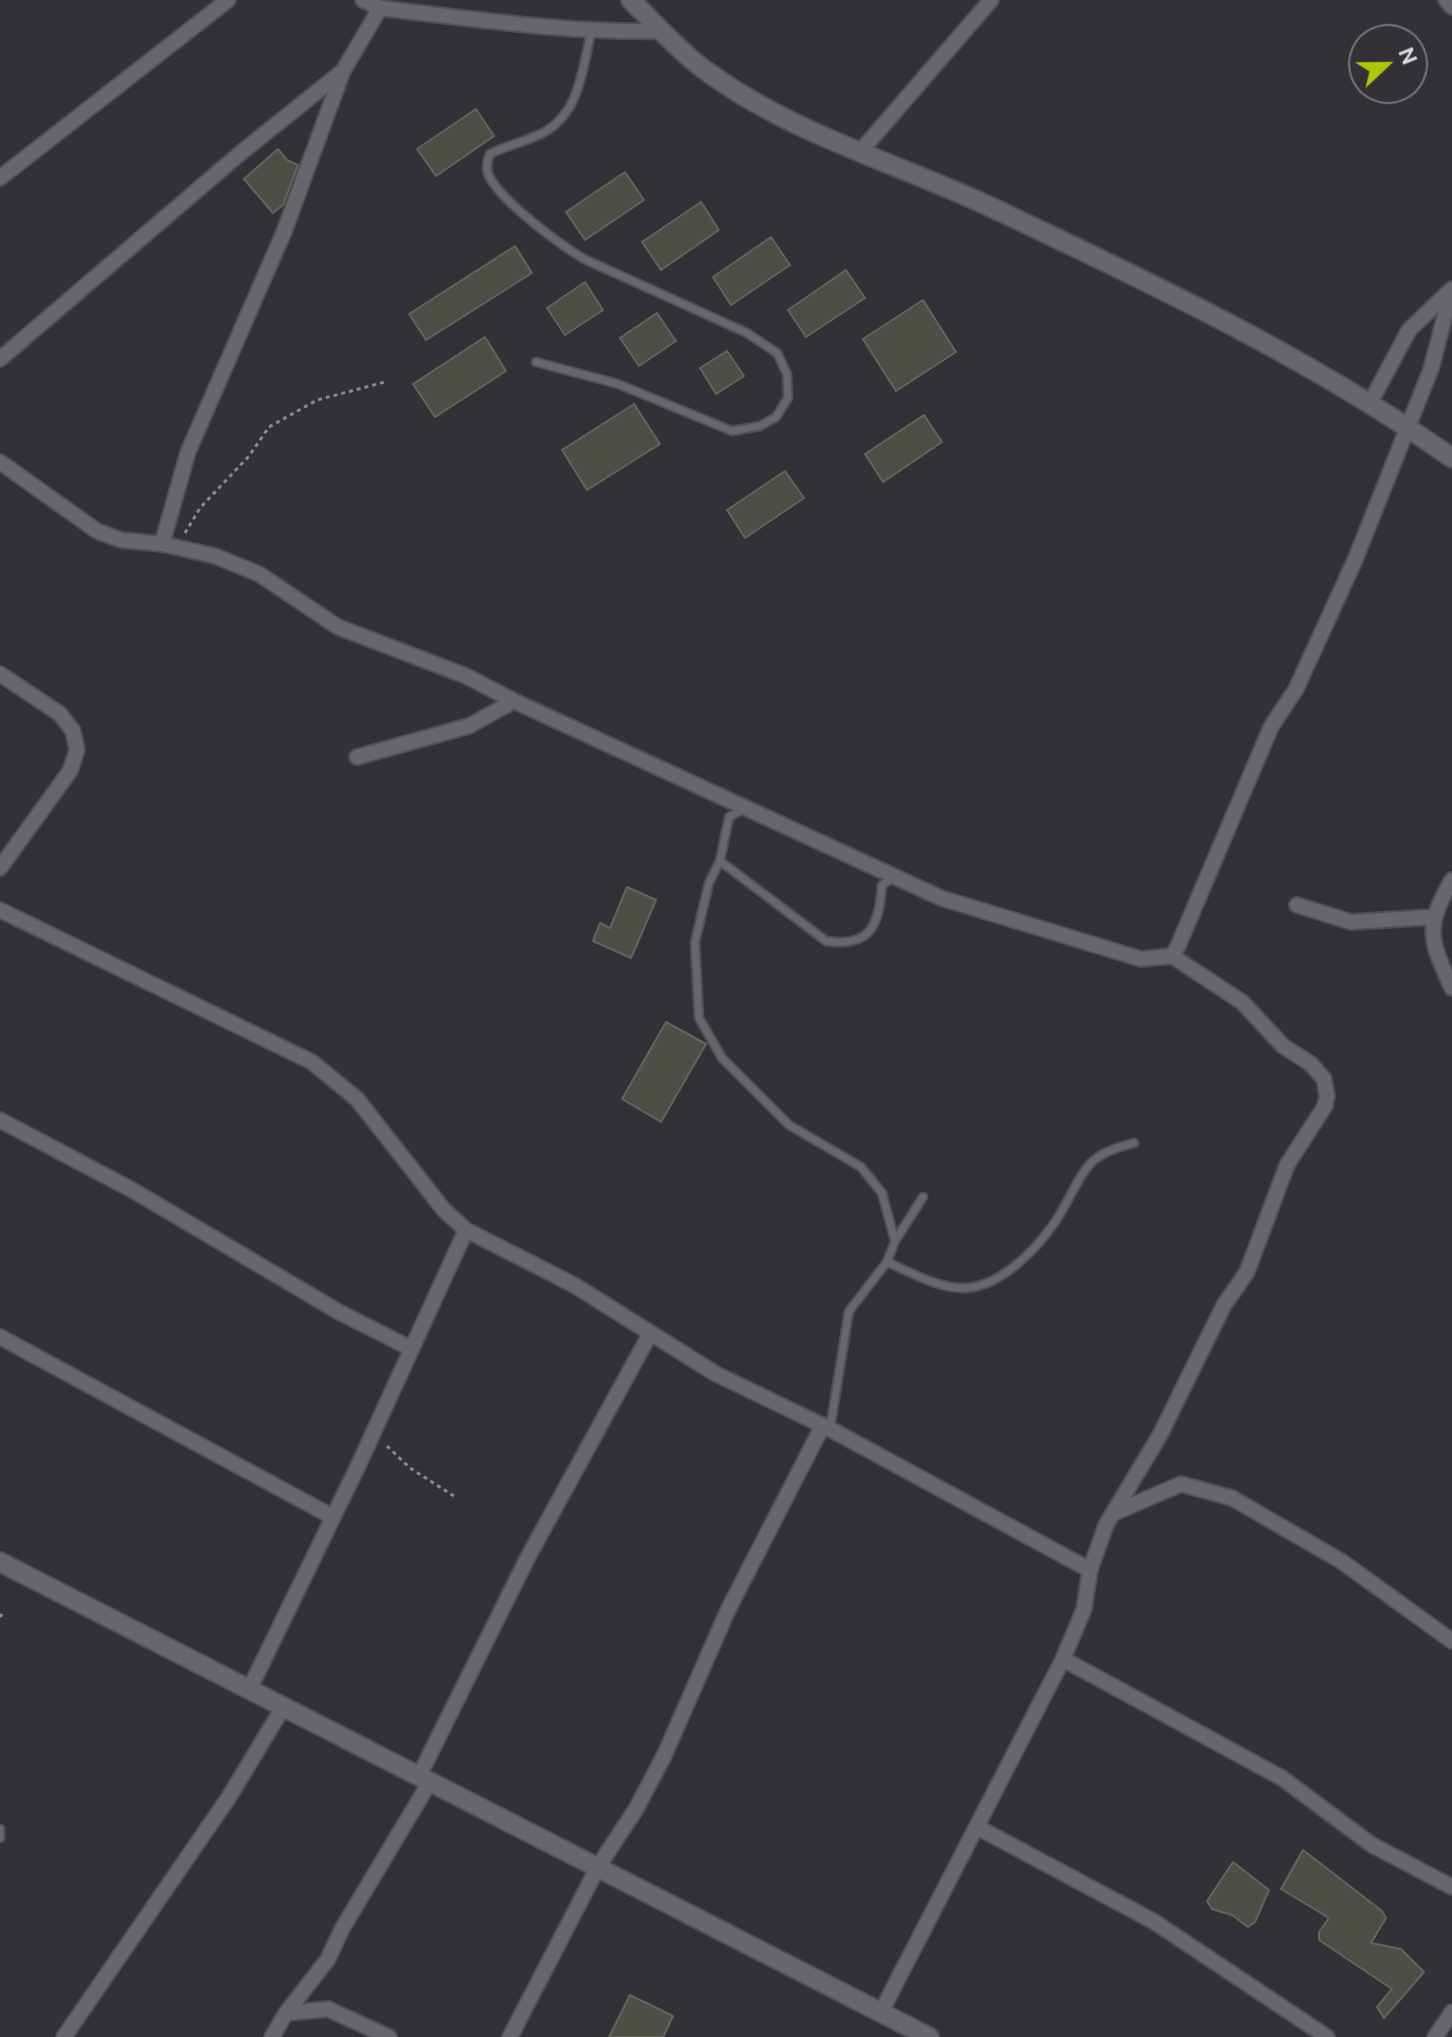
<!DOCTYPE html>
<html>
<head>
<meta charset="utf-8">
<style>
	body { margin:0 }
	#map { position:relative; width:1452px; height:2037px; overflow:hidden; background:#333037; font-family:Ubuntu,sans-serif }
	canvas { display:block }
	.north { position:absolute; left:1348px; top:24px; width:80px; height:80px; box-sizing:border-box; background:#333037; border:2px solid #77747b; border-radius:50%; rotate:68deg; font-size:22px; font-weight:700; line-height:32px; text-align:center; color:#dddbe0 }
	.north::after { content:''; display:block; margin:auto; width:28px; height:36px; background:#aec509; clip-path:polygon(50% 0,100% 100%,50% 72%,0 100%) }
</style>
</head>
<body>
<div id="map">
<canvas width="1452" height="2037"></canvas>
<div class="north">N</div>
</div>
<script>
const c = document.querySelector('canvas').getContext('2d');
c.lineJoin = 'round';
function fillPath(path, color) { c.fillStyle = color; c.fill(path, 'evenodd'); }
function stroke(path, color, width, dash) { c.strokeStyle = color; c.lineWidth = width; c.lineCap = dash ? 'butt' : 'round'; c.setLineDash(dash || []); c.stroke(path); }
const building = new Path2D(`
	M476 109 494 136 436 176 417 149Z
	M278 149 287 160 298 165 283 205 273 213 244 179Z
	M625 172 644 200 585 240 566 212Z
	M701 202 719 230 661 270 642 242Z
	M771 237 790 265 731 305 713 277Z
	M515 246 532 273 426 340 409 314Z
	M846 270 865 298 806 337 788 310Z
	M585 282 603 310 565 335 547 308Z
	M923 300 956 352 896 391 863 339Z
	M657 313 676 341 639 366 620 338Z
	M485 337 506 371 435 417 413 384Z
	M727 351 744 376 716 394 700 368Z
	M634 404 660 444 587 490 562 450Z
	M924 415 942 442 883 482 865 454Z
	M785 471 804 498 745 538 727 510Z
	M627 887 656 900 631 958 593 941 600 923 610 928Z
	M666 1022 706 1044 661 1122 622 1099Z
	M1303 1850 1382 1911 1386 1918 1371 1943 1401 1949 1424 1972 1384 2018 1377 2007 1392 1989 1319 1940V1932L1329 1918 1281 1889Z
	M1233 1862 1269 1890 1255 1922 1248 1927 1232 1915 1212 1909 1207 1901Z
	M630 1995 673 2016 663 2037H609Z`);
const path = new Path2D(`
	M185 533 200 508 249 456 269 427 317 400 385 382
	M387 1446 410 1468 457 1498
	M0 1617 2 1614`);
const service = new Path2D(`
	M536 362 618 384 732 431 760 426 776 417 788 398 787 374 777 353 747 333 584 259C559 244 504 203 490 178 485 170 487 162 490 154 505 146 521 143 536 136 579 119 582 72 591 32
	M743 809 729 817 720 861 709 883 695 942 699 1018 722 1058 789 1125 861 1167 882 1193 895 1241
	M720 861 826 941C871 948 879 925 882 885L894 877
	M887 1262C910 1272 937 1288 963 1288 999 1288 1035 1251 1055 1222 1068 1204 1075 1181 1090 1164 1101 1152 1119 1147 1134 1143
	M830 1429 849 1311 887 1262 895 1241 923 1197
	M0 1829V1838`);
const minor = new Path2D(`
	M363 0 380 8C474 19 568 33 662 31
	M1446 0 1452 7
	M860 152 991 0
	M0 178 228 0
	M0 359 243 151 343 71
	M1370 403 1409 330 1452 289
	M0 462 97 531 121 540 162 544 215 556 259 574 338 627 466 676 514 701 941 898 1141 959 1172 956 1178 946 1271 727 1296 689 1355 560 1431 369 1452 289
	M162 544 188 452 284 232 343 71 380 8
	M0 674 60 714 73 731 77 750 70 771 0 868
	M357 757 469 726 514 701
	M1452 880C1424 928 1430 940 1452 988
	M1297 905 1351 922 1433 917
	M0 910 312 1062 357 1099 444 1210 466 1230 574 1285 716 1374 830 1429 1090 1570
	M0 1120 134 1191 339 1312 412 1349
	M0 1337 331 1516
	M1114 1513 1181 1484 1232 1498 1341 1561 1452 1641
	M1063 1659 1282 1778 1372 1845 1452 1887
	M250 1688 359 1464 466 1230
	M420 1774 528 1557 650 1334
	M977 1827 1153 1921 1327 2037
	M881 2012 1063 1659 1084 1609 1090 1570 1106 1525 1160 1435 1224 1305 1247 1272 1287 1165 1325 1106 1327 1096 1324 1079 1311 1064 1283 1046 1242 1002 1172 956
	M286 2013 328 2009 389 2037
	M64 2037 229 1797 284 1706
	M272 2037 286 2013 328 1959 342 1929 431 1780
	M510 2037 598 1867 636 1809 664 1756 728 1610 823 1425
	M1435 2037 1452 2012`);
const tertiary = new Path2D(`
	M631 0C653 22 676 48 701 67 789 134 896 162 995 209 1151 283 1310 358 1452 458
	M0 1562 929 2037`);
fillPath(building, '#4d4f47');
stroke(building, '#63655d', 2);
stroke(service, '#514f55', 11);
stroke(minor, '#514f55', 18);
stroke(tertiary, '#514f55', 22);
stroke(path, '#8a878d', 3, [4, 4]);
stroke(service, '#69656d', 7);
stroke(minor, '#69656d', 14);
stroke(tertiary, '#69656d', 18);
</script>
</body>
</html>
